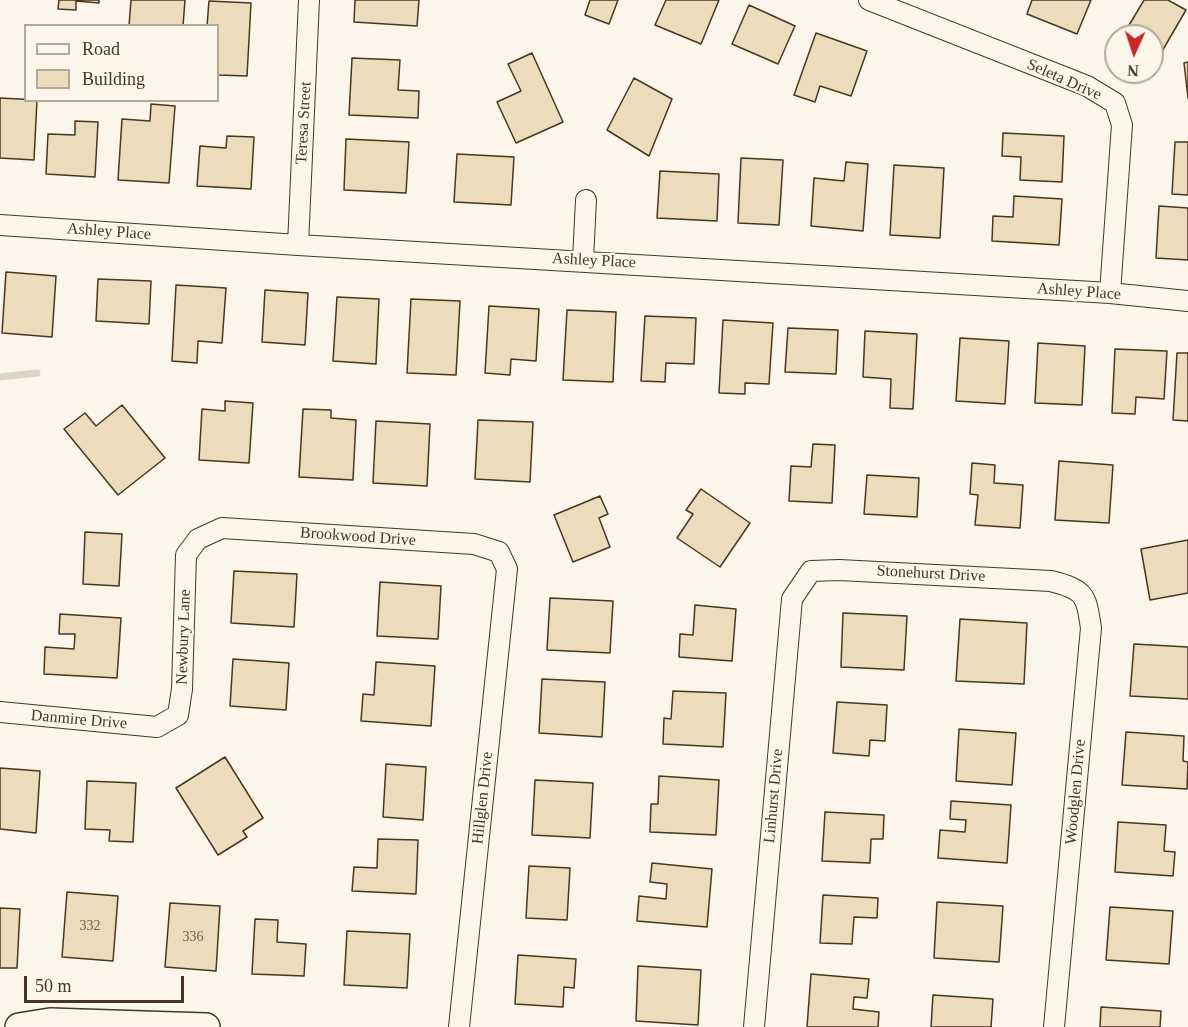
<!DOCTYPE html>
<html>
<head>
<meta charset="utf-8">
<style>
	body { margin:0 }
	#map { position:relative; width:1188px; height:1027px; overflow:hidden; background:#fbf6e9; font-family:Georgia,serif }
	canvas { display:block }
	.legend { position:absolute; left:24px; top:24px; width:195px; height:78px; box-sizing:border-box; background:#fbf6e9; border:2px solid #b4a999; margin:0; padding:8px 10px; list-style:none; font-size:18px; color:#4a3520 }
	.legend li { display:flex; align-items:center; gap:12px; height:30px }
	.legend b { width:30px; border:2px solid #b4a999 }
	.north { position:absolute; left:1104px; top:24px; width:60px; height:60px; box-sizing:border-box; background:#fbf6e9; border:2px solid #b4a999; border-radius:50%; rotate:183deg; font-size:16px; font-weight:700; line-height:24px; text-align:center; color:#4a3520 }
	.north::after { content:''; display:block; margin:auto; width:21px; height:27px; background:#c62828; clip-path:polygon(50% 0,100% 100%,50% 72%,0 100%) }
	.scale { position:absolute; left:24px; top:976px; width:160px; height:27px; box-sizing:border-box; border:3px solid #4a3520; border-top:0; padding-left:8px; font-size:18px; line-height:21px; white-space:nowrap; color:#4a3520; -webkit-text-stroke:4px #fbf6e9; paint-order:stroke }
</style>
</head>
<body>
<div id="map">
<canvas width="1188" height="1027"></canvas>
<ul class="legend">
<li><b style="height:8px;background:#fbf6e9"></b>Road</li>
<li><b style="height:16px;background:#ecdcbc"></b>Building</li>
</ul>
<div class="north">N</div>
<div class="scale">50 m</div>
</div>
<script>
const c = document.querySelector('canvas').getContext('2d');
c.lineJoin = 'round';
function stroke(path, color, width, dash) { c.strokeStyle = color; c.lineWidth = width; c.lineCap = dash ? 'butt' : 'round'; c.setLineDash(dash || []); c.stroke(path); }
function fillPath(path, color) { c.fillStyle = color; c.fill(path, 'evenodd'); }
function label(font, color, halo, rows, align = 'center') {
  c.font = font + ' Georgia,serif'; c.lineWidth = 4.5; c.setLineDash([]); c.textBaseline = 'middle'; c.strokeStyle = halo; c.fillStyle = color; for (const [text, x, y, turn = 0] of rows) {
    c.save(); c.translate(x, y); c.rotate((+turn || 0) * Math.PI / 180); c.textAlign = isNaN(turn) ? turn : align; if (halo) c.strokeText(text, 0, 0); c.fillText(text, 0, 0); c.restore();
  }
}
const stream = new Path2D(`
	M0 377 37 373`);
const building = new Path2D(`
	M59 0H99V3L76 1V10L58 9Z
	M131 0H185L183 26H129Z
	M355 0H419L417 26 354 22Z
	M590 0H618L609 24 585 15Z
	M666 0H719L701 44 655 25Z
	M1032 0H1091L1077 34 1027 14Z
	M1144 0H1168L1186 10 1161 53 1152 48V36H1132L1125 32Z
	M209 1 251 3 247 76 218 75V26H207Z
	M749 5 795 26 778 64 732 44Z
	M816 33 867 51 851 96 820 86 815 102 794 95Z
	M532 53 563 122 516 143 497 102 521 91 508 64Z
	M352 58 400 60 398 90 419 91 418 118 349 115Z
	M1188 62V98L1184 63Z
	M634 78 672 99 649 156 607 130Z
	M0 98 37 100 34 160 0 158Z
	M151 104 175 106 169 183 118 180 122 119 150 121Z
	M75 121 98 122 95 177 46 174 48 134 75 135Z
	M1003 133 1064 136 1062 182 1020 180 1021 157 1002 156Z
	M227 136 254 137 251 189 197 186 200 146 226 148Z
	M346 139 409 142 406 193 344 190Z
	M1175 142H1188V195L1172 194Z
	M457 154 514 157 511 205 454 202Z
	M741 158 783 160 779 225 738 223Z
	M846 162 868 164 863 231 811 226 814 178 844 181Z
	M894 165 944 168 940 238 890 235Z
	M660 171 719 174 717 221 657 218Z
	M1014 196 1062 199 1059 245 992 241 993 216 1013 217Z
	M1159 206 1188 208V260L1156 258Z
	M6 272 56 276 52 337 2 333Z
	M98 279 151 281 149 324 96 321Z
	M176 285 226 288 222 343 198 341 197 363 172 361Z
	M265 290 308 293 305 345 262 342Z
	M337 297 379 299 376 364 333 361Z
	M411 299 460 301 456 375 407 373Z
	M489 306 539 309 536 361 511 359 510 375 485 373Z
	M567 310 616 312 613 382 563 380Z
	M645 316 696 318 694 364 666 363 665 382 641 381Z
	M723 320 773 323 769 384 745 383V394L719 393Z
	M788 328 838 330 836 374 785 372Z
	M865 331 917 334 913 409 890 408 891 379 863 377Z
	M960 338 1009 341 1005 404 956 401Z
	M1038 343 1085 346 1082 405 1035 403Z
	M1115 349 1167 351 1164 399 1136 397 1135 414 1112 413Z
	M1177 353H1188V421L1173 420Z
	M225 401 253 403 249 463 199 460 202 409 225 411Z
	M122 405 165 458 118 495 64 429 85 413 96 426Z
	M303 409 331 410V418L356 420 353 480 299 477Z
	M478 420 533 422 530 482 475 479Z
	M376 421 430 424 427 486 373 483Z
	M813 444 835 445 832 503 789 501 791 466 811 467Z
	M1059 461 1113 465 1109 523 1055 520Z
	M972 463 995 465 994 483 1023 485 1020 528 975 525 978 495 970 494Z
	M867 475 919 478 917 517 864 514Z
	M701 489 750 523 720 567 677 538 693 514 686 510Z
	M600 496 608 514 599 518 610 547 573 562 554 515Z
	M85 532 122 534 119 586 83 584Z
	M1188 540V593L1150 600 1141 549Z
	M234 571 297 574 294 627 231 623Z
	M380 582 441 586 438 639 377 636Z
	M550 598 613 601 610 653 547 650Z
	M695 605 736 609 732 661 679 657 680 634 693 635Z
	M843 613 907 616 904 670 841 667Z
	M60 614 121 618 117 678 44 674 45 647 74 649 75 634H59Z
	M960 619 1027 623 1024 684 956 681Z
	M1134 644 1188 647V699L1130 696Z
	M233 659 289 663 286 710 230 706Z
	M376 662 435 666 431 726 361 721 363 694 374 695Z
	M542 679 605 682 602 737 539 733Z
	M673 691 726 693 723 747 663 744 664 718 671 719Z
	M837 702 887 705 885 741 870 740 869 756 833 753Z
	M959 729 1016 733 1012 785 956 781Z
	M1126 732 1184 736 1183 761 1188 762 1187 789 1122 785Z
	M225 757 263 818 243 831 247 837 218 855 176 788Z
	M386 764 426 767 423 820 383 817Z
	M0 768 40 771 36 833 0 829Z
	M659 776 719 780 716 835 650 832 651 804H658Z
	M535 780 593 783 590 838 532 835Z
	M87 781 136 783 133 842 109 841 110 830 85 829Z
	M951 801 1011 805 1007 863 938 858 940 830 965 832 966 820 950 819Z
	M825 812 884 815 883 839H871L870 863 822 861Z
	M1118 822 1166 825 1164 851 1175 852 1173 876 1115 872Z
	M378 839 418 840 416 894 352 891 354 867 377 868Z
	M652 863 712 869 707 927 637 921 639 896 666 899 667 884 650 882Z
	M529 866 570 868 567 920 526 918Z
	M67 892 118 896 113 961 62 957Z
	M823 895 878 898 877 918 854 917 852 944 820 943Z
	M937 902 1003 906 999 962 934 958Z
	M170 903 220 906 216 971 165 967Z
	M1110 907 1173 911 1169 964 1106 960Z
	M0 908 20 909 17 968H0Z
	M255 919 278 920 277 942 306 944 304 976 252 974Z
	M347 931 410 934 407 988 344 985Z
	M518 955 576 959 574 988 564 987 563 1007 515 1004Z
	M638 966 701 970 698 1025 636 1021Z
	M811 974 869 979 867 998 854 997 853 1009 879 1012 878 1027H807Z
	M933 995 993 999 991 1027H931Z
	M1101 1007 1161 1011 1160 1027H1100Z`);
const street = new Path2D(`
	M869 0 1087 86 1115 103 1122 125 1110 293
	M0 225 298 245 1110 293 1188 301
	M298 245 309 0
	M583 260 586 200
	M0 712 157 727 178 715 182 689 186 555 198 539 222 528 474 544 499 552 507 569 459 1027
	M754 1027 792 599 811 571 839 570 1051 581C1085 590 1086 594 1091 628L1054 1027`);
const secondary = new Path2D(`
	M19 1027 50 1022 206 1027`);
const numberNames = [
	["332",90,926],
	["336",193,937]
];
const streetNames = [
	["Seleta Drive",1064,80,24],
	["Teresa Street",304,123,-87],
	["Ashley Place",109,232,4],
	["Ashley Place",594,261,3],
	["Ashley Place",1079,292,4],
	["Brookwood Drive",358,537,4],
	["Stonehurst Drive",931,574,3],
	["Newbury Lane",184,637,-88],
	["Danmire Drive",79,720,5],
	["Woodglen Drive",1076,792,-85],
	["Linhurst Drive",774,796,-85],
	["Hillglen Drive",483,798,-84]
];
stroke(stream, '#dcd4c6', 7);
fillPath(building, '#ecdcbc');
stroke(building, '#4a3520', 1.5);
stroke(street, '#4a3520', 22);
stroke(secondary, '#4a3520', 30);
stroke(street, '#fbf6e9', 20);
stroke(secondary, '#fbf6e9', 27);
label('14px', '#725f47', null, numberNames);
label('16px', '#4a3520', '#fbf6e9', streetNames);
</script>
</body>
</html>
